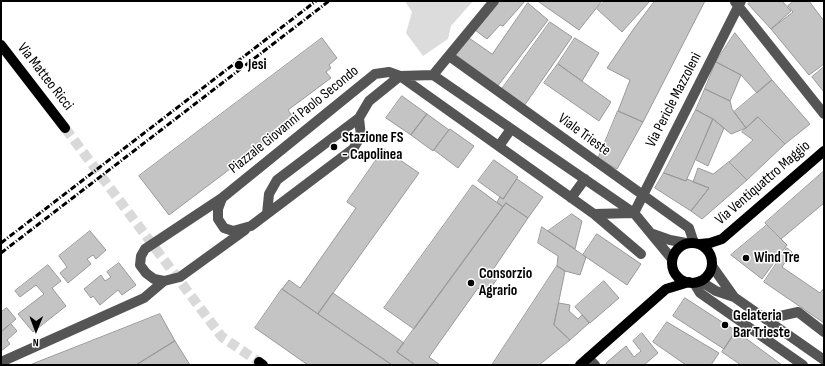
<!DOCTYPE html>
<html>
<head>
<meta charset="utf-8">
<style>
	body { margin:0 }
	#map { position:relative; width:825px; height:366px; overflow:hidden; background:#fff; font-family:"Sofia Sans Condensed",sans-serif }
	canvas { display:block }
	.frame { position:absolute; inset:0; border:2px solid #000; pointer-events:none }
	.north { position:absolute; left:16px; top:310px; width:40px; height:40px; -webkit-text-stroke:3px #fff; paint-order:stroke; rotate:181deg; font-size:11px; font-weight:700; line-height:16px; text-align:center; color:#000 }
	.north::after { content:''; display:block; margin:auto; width:14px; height:18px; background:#000; clip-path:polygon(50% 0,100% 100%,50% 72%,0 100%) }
</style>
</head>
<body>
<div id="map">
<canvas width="825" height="366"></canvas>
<div class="frame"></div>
<div class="north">N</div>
</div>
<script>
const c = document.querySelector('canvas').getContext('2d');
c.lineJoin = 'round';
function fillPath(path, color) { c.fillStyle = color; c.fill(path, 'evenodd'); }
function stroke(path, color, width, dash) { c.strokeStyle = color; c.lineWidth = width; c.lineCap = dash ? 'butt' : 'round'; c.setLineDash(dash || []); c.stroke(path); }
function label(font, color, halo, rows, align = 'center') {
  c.font = font + ' "Sofia Sans Condensed",sans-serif'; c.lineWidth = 3; c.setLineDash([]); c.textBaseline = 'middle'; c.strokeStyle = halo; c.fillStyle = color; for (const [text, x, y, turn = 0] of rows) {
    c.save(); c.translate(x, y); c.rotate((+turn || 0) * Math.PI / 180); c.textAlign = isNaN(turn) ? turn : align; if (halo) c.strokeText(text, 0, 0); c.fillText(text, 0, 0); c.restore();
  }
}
const green = new Path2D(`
	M405 1H473L451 26 448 39 423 56 406 33 412 12Z`);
const building = new Path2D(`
	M499 1H525L503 26 500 25 487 39 475 30Z
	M540 1H602L579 30 539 2Z
	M605 1H650L622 32 597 9Z
	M655 1H705L643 122 618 111 630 80 607 68 635 27Z
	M751 1H782L791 11 771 29 748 4Z
	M794 1H809L824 21V64L809 75 771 29 793 12 788 6Z
	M528 3 548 20 497 87 454 57 469 38 492 54Z
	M550 22 572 37 524 106 502 89Z
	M735 33 772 80 757 93 741 75 716 62Z
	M322 38 337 58 329 65 331 68 326 72 331 78 288 110 295 120 169 215 139 176Z
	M575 38 599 53 582 81 558 64Z
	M716 62 741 75 730 101 705 89Z
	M558 64 611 102 599 121 544 83Z
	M824 67V92L812 77Z
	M772 80 810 124 785 144 758 117 746 128 734 112Z
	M705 89 730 101 732 109 746 128 731 134 713 119 696 110Z
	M402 96 427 114 411 135 386 118Z
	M696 110 713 119 686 181 664 173Z
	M618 111 643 122 617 169 598 159Z
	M427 114 449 130 433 151 411 135Z
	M758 117 785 144 747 180 729 162 753 140 742 132Z
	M713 119 724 128 708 166 696 160Z
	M450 129 474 146 458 168 434 150Z
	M384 149 419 173 318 314 282 289 289 280 300 288 356 208 347 202Z
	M494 160 518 177 503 199 478 181Z
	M729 162 747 180 702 219 691 211 709 188 693 182 698 168 713 174Z
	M824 171V203L781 239 765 223Z
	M664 173 686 181 687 179 709 188 691 211 655 188Z
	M517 179 543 197 528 218 506 203 503 207 497 202 500 197 503 199Z
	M473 185 503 207 414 329 384 308Z
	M506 203 528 218 490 274 497 279 487 293 478 288 429 357 440 365H413L414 364 397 352Z
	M572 214 582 221 575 249 548 231Z
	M767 225 787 245 762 279 731 255Z
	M542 227 586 257 580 275 565 271 557 266 558 256 538 243Z
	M90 231 106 250 96 259 93 255 87 259 91 264 68 283 60 273 67 267 59 256Z
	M597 234 641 264 627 285 583 255Z
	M787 248 792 252 782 267 820 293 824 288V323L764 282Z
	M119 263 136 285 122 295 118 290 100 305 93 296 91 298 84 289 101 275 105 281 111 277 107 272Z
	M48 265 61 281 52 288 66 306 33 332 18 314 44 294 36 285 20 297 15 291Z
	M557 266 565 271 554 325 570 340 539 365H492Z
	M604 281 619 298 590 323 575 307Z
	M282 289 318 314 392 365H308L255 328Z
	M333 293 404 343 397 352 414 364 413 365H392L318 314Z
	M685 298 736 331 724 349 673 316Z
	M559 303 570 305 569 311 578 319 582 315 589 323 570 340 554 325Z
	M7 308 16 319 1 332V312Z
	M160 314 175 341 136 365H30Z
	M667 322 719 353 711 365H686L653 342Z
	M11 324 17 331 7 340 10 344 1 351V332Z
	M736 331 782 365H741L722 352Z
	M642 333 658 353 644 365H608L606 363 626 346 634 357 641 351 633 341Z
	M175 341 190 365H136Z`);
const majorTunnel = new Path2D(`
	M65 128 222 337 259 362`);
const minor = new Path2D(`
	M735 2 824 114
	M449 56 689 228 694 243
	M433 75 494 1
	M400 76 433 75 634 213 672 259
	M359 118 361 136 353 149 251 226 233 231 224 228 218 219V209L222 198 375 74 389 72 400 76 594 214 634 213 741 1
	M499 146 511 129
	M222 198 145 249 141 256 140 265 146 273 154 279 164 281 180 277 245 230
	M571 198 585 179
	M267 214 269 194 277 180 359 118 369 101 400 76
	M594 214 641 254
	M653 234 670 240 686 243
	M712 266 734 297
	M700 281 716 291 734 297 824 360
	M694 283 700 293 803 365
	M767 319 798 312 824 332
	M588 358 595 365
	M1 362 144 298 164 281`);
const major = new Path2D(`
	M1 45 65 128
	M672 263a20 20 0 1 1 40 0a20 20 0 1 1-40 0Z
	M700 244 710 243 722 239 824 151
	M259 362 263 365
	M580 365 666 289 689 282`);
const rail = new Path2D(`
	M1 243 316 1
	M1 253 329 1`);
const markers = [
	[239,65,5,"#000"],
	[334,147,4,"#000"],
	[746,258,4,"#000"],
	[471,283,4,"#000"],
	[725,325,4,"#000"]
];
const poiNames = [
	["Jesi",248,65],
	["Stazione FS",342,138],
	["- Capolinea",342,155],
	["Wind Tre",754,258],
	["Consorzio",479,274],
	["Agrario",479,291],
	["Gelateria",733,316],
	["Bar Trieste",733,333]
];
const streetNames = [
	["Via Matteo Ricci",45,77,52],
	["Via Pericle Mazzoleni",674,100,-63],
	["Piazzale Giovanni Paolo Secondo",294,120,-39],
	["Viale Trieste",584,135,36],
	["Via Ventiquattro Maggio",763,183,-41]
];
fillPath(green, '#dcdcdc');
fillPath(building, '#c4c4c4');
stroke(building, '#999', 1);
stroke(majorTunnel, '#d9d9d9', 10, [10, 5]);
stroke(minor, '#555', 10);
stroke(major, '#000', 10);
stroke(rail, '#000', 3, [6, 2, 1, 2]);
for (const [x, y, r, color] of markers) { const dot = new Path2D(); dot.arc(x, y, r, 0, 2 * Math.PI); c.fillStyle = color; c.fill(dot); stroke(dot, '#fff', 1.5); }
label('bold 15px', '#000', '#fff', poiNames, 'left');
label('15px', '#000', '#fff', streetNames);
</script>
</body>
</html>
